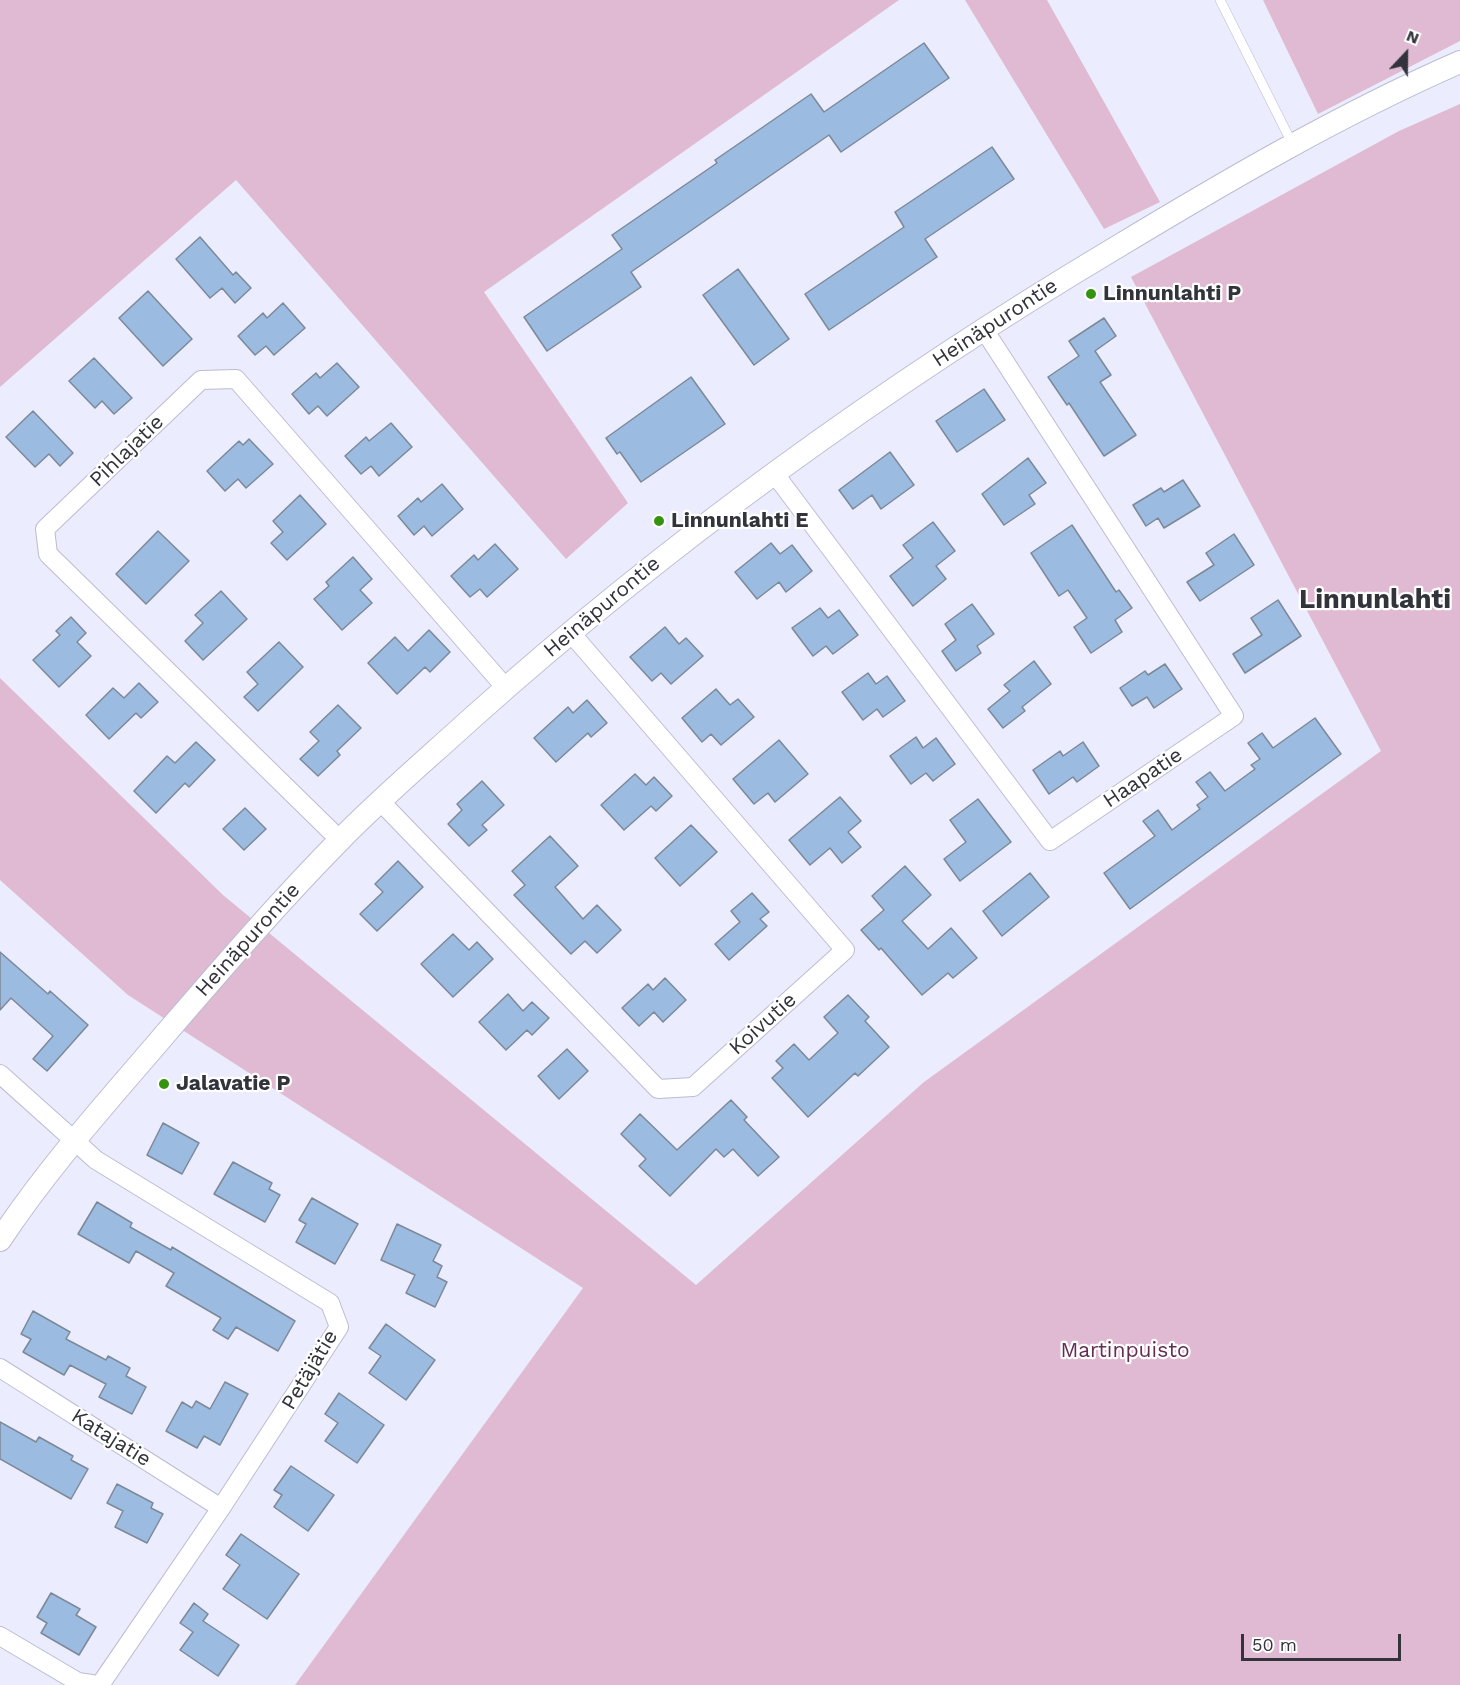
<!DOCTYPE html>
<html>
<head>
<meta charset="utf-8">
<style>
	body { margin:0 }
	#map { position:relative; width:1460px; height:1685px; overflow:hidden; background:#ebecfe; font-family:"Work Sans",sans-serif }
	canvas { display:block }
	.north { position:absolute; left:1376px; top:24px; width:60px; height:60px; -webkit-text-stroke:4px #fff; paint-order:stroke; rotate:22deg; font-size:16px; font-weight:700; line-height:24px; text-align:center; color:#32333b }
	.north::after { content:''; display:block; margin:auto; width:21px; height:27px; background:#32333b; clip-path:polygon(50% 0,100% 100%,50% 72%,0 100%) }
	.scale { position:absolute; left:1241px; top:1634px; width:160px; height:27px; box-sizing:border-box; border:3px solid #32333b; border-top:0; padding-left:8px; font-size:18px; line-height:21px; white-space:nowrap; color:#32333b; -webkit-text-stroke:4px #fff; paint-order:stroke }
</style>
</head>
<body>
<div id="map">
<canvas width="1460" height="1685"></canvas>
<div class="north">N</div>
<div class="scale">50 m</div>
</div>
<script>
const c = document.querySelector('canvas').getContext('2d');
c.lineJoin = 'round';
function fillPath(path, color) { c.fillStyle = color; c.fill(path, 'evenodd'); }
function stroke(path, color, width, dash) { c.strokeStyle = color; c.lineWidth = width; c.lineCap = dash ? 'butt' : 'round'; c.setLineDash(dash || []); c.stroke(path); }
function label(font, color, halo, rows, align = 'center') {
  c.font = font + ' "Work Sans",sans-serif'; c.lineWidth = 4.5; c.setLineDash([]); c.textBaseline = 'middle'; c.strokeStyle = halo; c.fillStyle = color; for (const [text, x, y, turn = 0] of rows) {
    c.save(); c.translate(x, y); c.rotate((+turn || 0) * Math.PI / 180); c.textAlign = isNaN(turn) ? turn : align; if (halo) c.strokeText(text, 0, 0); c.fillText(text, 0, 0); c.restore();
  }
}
const green = new Path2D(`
	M0 0H899L484 292 628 503 566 559 236 180 0 387Z
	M965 0H1047L1160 202 1104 229Z
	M1263 0H1460V41L1318 114Z
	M1460 104V1685H295L583 1288 128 995 0 880V678L223 895 696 1285 924 1082 1381 751 1131 277 1399 131Z`);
const building = new Path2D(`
	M924 43 949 78 841 152 829 135 631 272 641 287 547 351 524 317 622 249 612 235 717 163 715 160 811 94 824 112Z
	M992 147 1014 179 925 239 937 257 829 330 805 294 904 227 895 212Z
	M200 237 233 275 236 272 251 288 235 303 222 288 210 298 176 259Z
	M738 269 789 339 754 365 703 295Z
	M148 291 192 339 163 366 119 318Z
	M283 303 305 328 274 355 266 346 255 355 238 336 263 313 267 318Z
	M1104 318 1116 336 1095 351 1111 375 1100 382 1136 435 1104 456 1069 403 1067 405 1048 377 1079 356 1069 341Z
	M94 358 132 398 114 414 102 401 95 408 69 381Z
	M337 363 359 387 327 416 318 406 309 414 292 394 316 373 320 378Z
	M691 377 725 424 641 482 620 452 617 454 606 438Z
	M984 389 1005 420 957 452 936 421Z
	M33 411 73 453 60 466 49 454 35 467 6 437Z
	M391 423 412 447 379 476 371 466 361 474 345 456 366 437 369 441Z
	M249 439 273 464 246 488 238 479 225 491 207 471 239 441 243 445Z
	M890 452 914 485 881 509 872 495 853 509 839 490Z
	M1028 458 1046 483 1029 495 1035 504 1004 525 982 494Z
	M1183 480 1200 506 1164 528 1158 518 1146 526 1133 505 1161 488 1164 492Z
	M442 484 463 509 432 536 424 526 414 535 398 516 418 498 421 502Z
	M300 495 326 524 287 560 271 543 283 532 273 521Z
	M933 522 955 551 936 566 946 579 913 606 890 576 913 558 903 545Z
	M1072 525 1116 592 1119 590 1132 608 1115 620 1122 632 1091 653 1074 627 1087 618 1068 590 1059 596 1031 553Z
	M158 531 189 561 146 604 116 574Z
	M1234 534 1254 565 1200 601 1187 582 1214 565 1206 553Z
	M771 543 780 554 792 545 812 571 786 592 779 582 757 599 735 572Z
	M495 544 518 569 487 597 480 589 470 597 451 576 474 555 478 560Z
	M353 557 372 579 360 590 372 603 342 630 314 599 329 586 326 582Z
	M221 591 247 619 203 660 185 641 203 623 195 615Z
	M1278 600 1301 636 1245 673 1233 654 1262 635 1251 618Z
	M972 604 994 634 977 646 981 653 956 671 942 651 956 640 945 624Z
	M820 608 828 618 839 610 858 635 833 654 826 646 813 656 792 628Z
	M71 617 86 633 77 642 91 656 59 687 33 660 60 635 56 631Z
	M665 627 679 644 686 638 703 656 671 684 661 673 652 681 630 657Z
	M429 630 450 652 430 672 425 667 397 694 368 663 395 637 408 651Z
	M279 642 303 667 258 711 244 697 258 684 247 672Z
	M1034 661 1051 684 1022 707 1025 711 1003 728 988 709 1010 691 1004 685Z
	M1165 664 1182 689 1154 708 1147 697 1132 706 1120 688 1145 671 1148 675Z
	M868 673 876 684 887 676 905 701 883 717 877 709 863 720 842 692Z
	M139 683 158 702 141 718 136 713 109 739 86 715 113 688 124 698Z
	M716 689 730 705 738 699 754 717 721 745 711 734 702 742 682 718Z
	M587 700 607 723 591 737 588 733 556 762 534 738 568 707 573 713Z
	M338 705 361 728 337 751 340 755 318 776 300 759 319 741 310 732Z
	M1315 718 1341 754 1130 909 1104 873 1155 836 1143 821 1158 810 1172 830 1200 809 1197 805 1208 797 1196 782 1210 772 1225 791 1255 769 1251 765 1260 759 1248 743 1262 733 1273 748Z
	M916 737 923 748 936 738 955 764 933 781 926 773 911 784 890 756Z
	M779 740 808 774 775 802 768 793 754 804 733 779Z
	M196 742 215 760 189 787 185 783 156 813 134 791 167 756 175 763Z
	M1083 742 1099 766 1077 782 1073 777 1049 794 1033 770 1060 751 1063 756Z
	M635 774 646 785 654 777 672 796 656 811 651 806 624 830 601 805Z
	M482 781 504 805 482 825 487 830 469 846 448 824 462 810 457 804Z
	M840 797 861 821 848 832 861 847 842 863 830 848 810 865 789 840Z
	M978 799 1011 842 960 881 944 859 966 842 950 820Z
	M245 808 266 829 244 850 223 829Z
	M691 825 717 852 680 886 655 858Z
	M550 836 578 866 555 887 583 919 597 905 621 930 597 953 585 941 571 954 514 895 525 885 512 871Z
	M398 861 423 887 377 931 360 914 383 892 375 884Z
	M905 866 931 895 902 921 928 949 951 928 977 958 953 978 948 973 922 995 881 948 879 950 861 930 884 910 872 896Z
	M1030 873 1049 897 1002 936 983 911Z
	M752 893 769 912 760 919 767 926 729 960 715 944 740 922 731 911Z
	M453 934 469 950 477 942 493 959 453 997 421 964Z
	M0 952 48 994 50 991 88 1025 47 1071 33 1059 53 1036 11 998 0 1010Z
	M665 978 686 1000 663 1022 654 1012 639 1026 622 1008 648 984 653 990Z
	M508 994 523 1011 532 1002 549 1018 532 1035 527 1030 506 1050 479 1022Z
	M848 995 869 1017 865 1021 889 1047 858 1076 855 1073 808 1117 772 1078 783 1068 776 1061 794 1044 809 1060 838 1033 824 1017Z
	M567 1049 588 1071 559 1099 538 1076Z
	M731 1100 747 1117 744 1120 779 1157 758 1176 733 1149 724 1157 716 1149 670 1196 639 1166 646 1159 621 1134 640 1114 677 1150Z
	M163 1123 199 1143 182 1174 147 1155Z
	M233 1162 272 1183 269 1189 280 1195 265 1222 214 1194Z
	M312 1198 358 1224 335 1264 296 1242 306 1224 299 1220Z
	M97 1202 132 1223 130 1227 171 1250 172 1247 295 1321 278 1351 236 1327 228 1339 213 1330 221 1318 166 1286 174 1273 136 1251 129 1263 78 1234Z
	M397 1224 441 1245 433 1261 442 1266 437 1277 447 1282 435 1307 406 1293 415 1275 381 1260Z
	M33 1311 70 1332 66 1339 106 1360 108 1356 130 1368 126 1376 146 1387 132 1414 99 1397 106 1384 70 1365 64 1375 23 1352 31 1339 21 1334Z
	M386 1324 435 1360 406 1400 369 1373 381 1356 369 1348Z
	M225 1382 248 1394 220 1445 204 1436 197 1448 166 1431 182 1402 192 1408 196 1401 210 1409Z
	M339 1393 384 1425 357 1463 325 1441 338 1423 325 1414Z
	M0 1422 36 1442 39 1437 73 1456 71 1460 88 1469 71 1499 0 1459Z
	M291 1466 334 1495 308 1531 274 1507 282 1495 274 1490Z
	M117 1484 153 1503 151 1508 163 1514 147 1543 115 1527 123 1511 107 1503Z
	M241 1534 299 1574 267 1619 223 1589 240 1565 226 1555Z
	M51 1593 80 1609 76 1615 96 1627 79 1655 41 1633 47 1623 37 1617Z
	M194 1603 208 1614 203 1621 239 1645 218 1676 180 1650 193 1632 180 1623Z`);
const service = new Path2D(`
	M1220 0 1293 145`);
const minor = new Path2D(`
	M774 473 1050 841 1234 716 983 328
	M380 801 658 1089 693 1087 845 950 570 632
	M340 840 48 554 45 529 201 380 236 379 506 688
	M0 1074 96 1160 330 1303 339 1327 221 1508 100 1685
	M0 1368 221 1508
	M0 1636 78 1682 98 1685`);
const tertiary = new Path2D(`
	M0 1240C49 1166 109 1100 167 1032 223 967 279 902 339 841 381 798 427 759 472 718 671 540 887 384 1117 247 1228 180 1341 114 1460 62`);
const markers = [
	[1091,294,6,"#34930f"],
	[659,521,6,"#34930f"],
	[164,1084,6,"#34930f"]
];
const poiNames = [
	["Linnunlahti P",1103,294],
	["Linnunlahti E",671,521],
	["Jalavatie P",176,1084]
];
const streetNames = [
	["Heinäpurontie",995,323,-33],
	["Pihlajatie",127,451,-44],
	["Heinäpurontie",602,607,-40],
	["Haapatie",1143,778,-34],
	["Heinäpurontie",248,940,-48],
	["Koivutie",763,1024,-42],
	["Petäjätie",310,1370,-59],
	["Katajatie",111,1438,32]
];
const parkNames = [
	["Martinpuisto",1125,1351]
];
const districtNames = [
	["Linnunlahti",1375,600]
];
fillPath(green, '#e0bad2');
fillPath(building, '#9cbbe1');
stroke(building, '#7c8999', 1.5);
stroke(service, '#bbbcd1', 10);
stroke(minor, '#bbbcd1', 20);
stroke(tertiary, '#bbbcd1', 24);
stroke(service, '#fff', 9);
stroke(minor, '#fff', 18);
stroke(tertiary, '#fff', 22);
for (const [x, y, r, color] of markers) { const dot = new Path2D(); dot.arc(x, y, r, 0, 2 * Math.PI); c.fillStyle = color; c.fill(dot); stroke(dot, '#fff', 2); }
label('bold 21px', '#32333b', '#fff', poiNames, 'left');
label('21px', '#32333b', '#fff', streetNames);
label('21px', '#642d54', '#fff', parkNames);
label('bold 27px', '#32333b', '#fff', districtNames);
</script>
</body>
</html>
